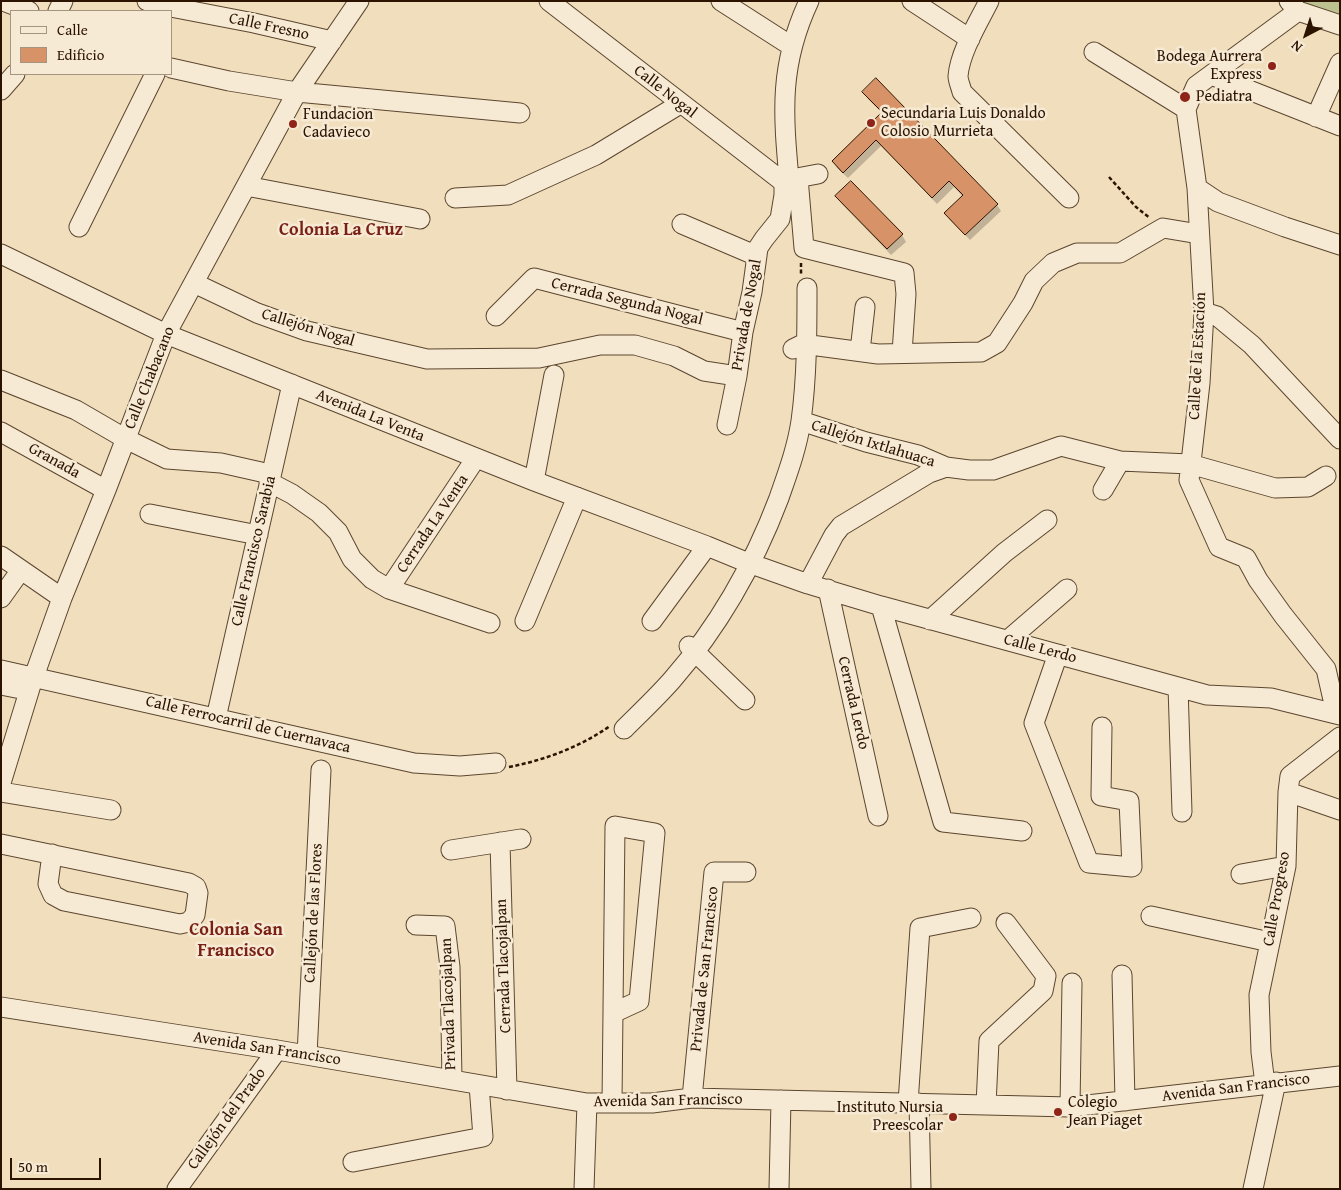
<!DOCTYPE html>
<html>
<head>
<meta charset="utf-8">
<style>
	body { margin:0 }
	#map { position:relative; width:1341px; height:1190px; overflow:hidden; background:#f1debd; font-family:"Gentium Book Plus",serif }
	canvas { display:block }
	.frame { position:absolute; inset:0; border:2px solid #2b1300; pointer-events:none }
	.legend { position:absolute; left:10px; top:10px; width:162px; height:65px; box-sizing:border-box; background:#f6ead4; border:1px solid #a5947f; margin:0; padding:6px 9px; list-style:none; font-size:15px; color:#2b1300 }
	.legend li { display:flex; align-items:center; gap:10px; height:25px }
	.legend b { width:25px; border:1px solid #a5947f }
	.north { position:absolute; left:1281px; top:10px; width:50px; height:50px; -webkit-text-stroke:4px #f6ead4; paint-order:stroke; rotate:220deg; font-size:14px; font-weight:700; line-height:20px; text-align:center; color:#2b1300 }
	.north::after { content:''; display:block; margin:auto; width:18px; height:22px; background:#2b1300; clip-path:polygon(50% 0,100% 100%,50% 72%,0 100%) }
	.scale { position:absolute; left:10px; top:1158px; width:91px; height:22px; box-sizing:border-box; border:2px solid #2b1300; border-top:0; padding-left:6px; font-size:15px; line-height:18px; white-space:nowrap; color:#2b1300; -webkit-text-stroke:4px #f6ead4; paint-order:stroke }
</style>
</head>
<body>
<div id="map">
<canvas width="1341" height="1190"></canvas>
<div class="frame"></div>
<ul class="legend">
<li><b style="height:6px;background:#f6ead4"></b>Calle</li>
<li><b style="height:14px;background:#d79367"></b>Edificio</li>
</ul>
<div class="north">N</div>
<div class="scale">50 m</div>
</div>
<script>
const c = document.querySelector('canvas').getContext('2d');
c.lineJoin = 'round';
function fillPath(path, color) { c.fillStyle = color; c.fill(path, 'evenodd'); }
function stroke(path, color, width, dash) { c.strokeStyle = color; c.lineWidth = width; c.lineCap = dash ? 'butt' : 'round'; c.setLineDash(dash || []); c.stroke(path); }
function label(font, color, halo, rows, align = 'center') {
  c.font = font + ' "Gentium Book Plus",serif'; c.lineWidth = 5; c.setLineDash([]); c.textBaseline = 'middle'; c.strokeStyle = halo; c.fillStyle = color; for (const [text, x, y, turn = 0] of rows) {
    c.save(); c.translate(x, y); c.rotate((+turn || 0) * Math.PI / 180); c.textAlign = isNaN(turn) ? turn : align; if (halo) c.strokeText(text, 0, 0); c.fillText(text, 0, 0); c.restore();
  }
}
const green = new Path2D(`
	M1301 1H1340V15L1301 2Z`);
const shadow = new Path2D(`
	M864 92 997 205 1001 211 970 240 950 220 946 213 963 197 954 187 937 204 881 146 848 178 837 168 833 161 882 113 868 99Z
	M837 196 902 235 906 242 891 255 841 203Z`);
const building = new Path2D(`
	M876 78 998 204 965 235 944 213 963 195 949 181 932 198 876 140 843 173 832 161 882 112 862 92Z
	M851 181 903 234 887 249 835 196Z`);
const path = new Path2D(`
	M1109 177 1136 207 1150 218
	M801 263V275
	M509 767C545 760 580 747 610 726`);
const minor = new Path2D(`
	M3 1 29 11
	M147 1 160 5 254 23 332 41
	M549 1 782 181
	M721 1 785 42
	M912 1 970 39
	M989 1C978 23 960 52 958 76 958 81 961 87 962 92L1069 198
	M1289 1 1298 11 1340 25
	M58 11 63 1
	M1298 11 1196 86 1186 109 1197 188 1204 312 1200 383 1189 480 1219 547 1246 558 1258 580 1283 615 1326 669 1336 713
	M1094 52 1186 109
	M171 68 229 81 297 92 520 113
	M1211 75 1340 126
	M1 90 15 74
	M1316 117 1340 63
	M798 178 804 248 904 273 906 294 902 353
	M789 179C783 112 779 65 809 1
	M786 180 818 174
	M246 186 420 219
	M1197 188 1218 202 1285 227 1340 245
	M455 198 508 195 596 155 680 104
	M682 224 757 256
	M79 227 155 74
	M1 254 166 334 534 481 707 546 746 562 808 584 881 606 1207 695 1271 698 1340 715
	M194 283 257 313 307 331 427 359 539 358 600 345H635L674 356 704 371 737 376
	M1204 312 1217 316 1252 345 1340 439
	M496 316 534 278 743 332
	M793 349 803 344 878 354 981 352 997 343 1023 303 1034 281 1053 263 1077 253H1120L1163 228 1199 234
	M860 351 865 307
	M1 380 76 410 126 439 167 459 221 463 261 472
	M801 421 866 442 918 455 946 467
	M727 425 737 376 743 332 752 292 758 248 764 239 780 219 784 195V186L782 181
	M1 432 106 490
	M534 481 554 375
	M269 482 292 494 319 513 338 532 352 559 372 579 389 589 490 623
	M1103 490 1120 461
	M150 514 258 535
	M1 556 62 598
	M808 584 834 535 841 526 929 473 946 467 969 470H993L1061 446 1120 461 1190 464 1275 488 1308 487 1326 476
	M389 589 476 458
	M828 589 878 816
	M1 598 21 570
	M881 606 943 822 1022 831
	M930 620 1004 553 1047 520
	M525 621 577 497
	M652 621 707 546
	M1008 640 1067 589
	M689 646 745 700
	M1058 654 1034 723 1089 863 1132 867 1129 801 1101 796 1102 727
	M1 670 414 763 460 766 496 763
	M1 685 21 689 31 685
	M1178 687 1182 812
	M216 718 292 384
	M624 729C640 713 657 697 672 680 719 626 754 564 779 498 788 472 797 448 801 421 807 377 807 332 807 288
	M1 783 31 685 62 598 106 490 166 334 297 92 359 1
	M1 792 111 810
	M1288 792 1340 810
	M500 842 507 1090
	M1 844 189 883 196 887 198 893 195 915 189 922 180 924 64 901 53 895 48 884 52 854
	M451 850 521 839
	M1241 874 1286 866
	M1151 916 1270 942
	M416 925 445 926 450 967 452 1080
	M1122 975 1125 1101
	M1 1007 277 1050 587 1103H652L692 1098 1070 1107 1340 1076
	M307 1055 321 770
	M1265 1084 1261 1052 1259 995 1286 866 1288 792 1290 776 1340 737
	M692 1098 714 872H746
	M612 1103C613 1010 614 918 615 826L655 833 639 1001 613 1013
	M908 1103 920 928 971 918
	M919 1103 921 1189
	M986 1105 989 1041 1043 991 1046 976 1006 923
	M1070 1107 1072 983
	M353 1162 483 1137 479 1085
	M177 1189 277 1050
	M584 1189 587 1103
	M779 1189 781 1100
	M1253 1189 1276 1082`);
const markers = [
	[1272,66,5,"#8f2418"],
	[1185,97,6,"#8f2418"],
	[871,123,5,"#8f2418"],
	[293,124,5,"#8f2418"],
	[1058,1112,5,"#8f2418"],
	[953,1117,5,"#8f2418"]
];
const streetNames = [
	["Calle Fresno",269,27,12],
	["Calle Nogal",665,92,38],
	["Cerrada Segunda Nogal",627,302,14],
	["Privada de Nogal",747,315,-80],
	["Callejón Nogal",308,328,17],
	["Calle de la Estación",1198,356,-87],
	["Calle Chabacano",150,378,-68],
	["Avenida La Venta",370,416,22],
	["Callejón Ixtlahuaca",873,444,17],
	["Granada",54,461,29],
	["Cerrada La Venta",433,524,-56],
	["Calle Francisco Sarabia",254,551,-77],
	["Calle Lerdo",1040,649,15],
	["Cerrada Lerdo",853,703,77],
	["Calle Ferrocarril de Cuernavaca",248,725,13],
	["Calle Progreso",1277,899,-80],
	["Callejón de las Flores",314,913,-87],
	["Cerrada Tlacojalpan",504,966,-92],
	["Privada de San Francisco",705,969,-84],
	["Privada Tlacojalpan",449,1004,-92],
	["Avenida San Francisco",267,1049,9],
	["Avenida San Francisco",1236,1088,-7],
	["Avenida San Francisco",668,1101,-1],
	["Callejón del Prado",227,1119,-54]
];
const poiNames = [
	["Bodega Aurrera",1262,57,"right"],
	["Express",1262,75,"right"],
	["Pediatra",1196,97],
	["Secundaria Luis Donaldo",881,114],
	["Colosio Murrieta",881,132],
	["Fundacion",303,115],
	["Cadavieco",303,133],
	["Colegio",1068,1103],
	["Jean Piaget",1068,1121],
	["Instituto Nursia",943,1108,"right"],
	["Preescolar",943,1126,"right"]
];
const neighbourhoodNames = [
	["Colonia La Cruz",341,230],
	["Colonia San",236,930],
	["Francisco",236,951]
];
fillPath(green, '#bcc190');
fillPath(shadow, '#0003');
fillPath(building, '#d79367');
stroke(building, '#2b1300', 1);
stroke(minor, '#5c462f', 21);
stroke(path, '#2b1300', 2.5, [4, 2.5]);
stroke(minor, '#f6ead4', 19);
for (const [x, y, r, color] of markers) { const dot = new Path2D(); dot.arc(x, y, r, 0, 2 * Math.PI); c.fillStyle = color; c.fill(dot); stroke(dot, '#f6ead4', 2); }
label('16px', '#2b1300', '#f6ead4', streetNames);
label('16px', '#2b1300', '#f6ead4', poiNames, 'left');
label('bold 18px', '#7a1f14', '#f6ead4', neighbourhoodNames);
</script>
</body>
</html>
